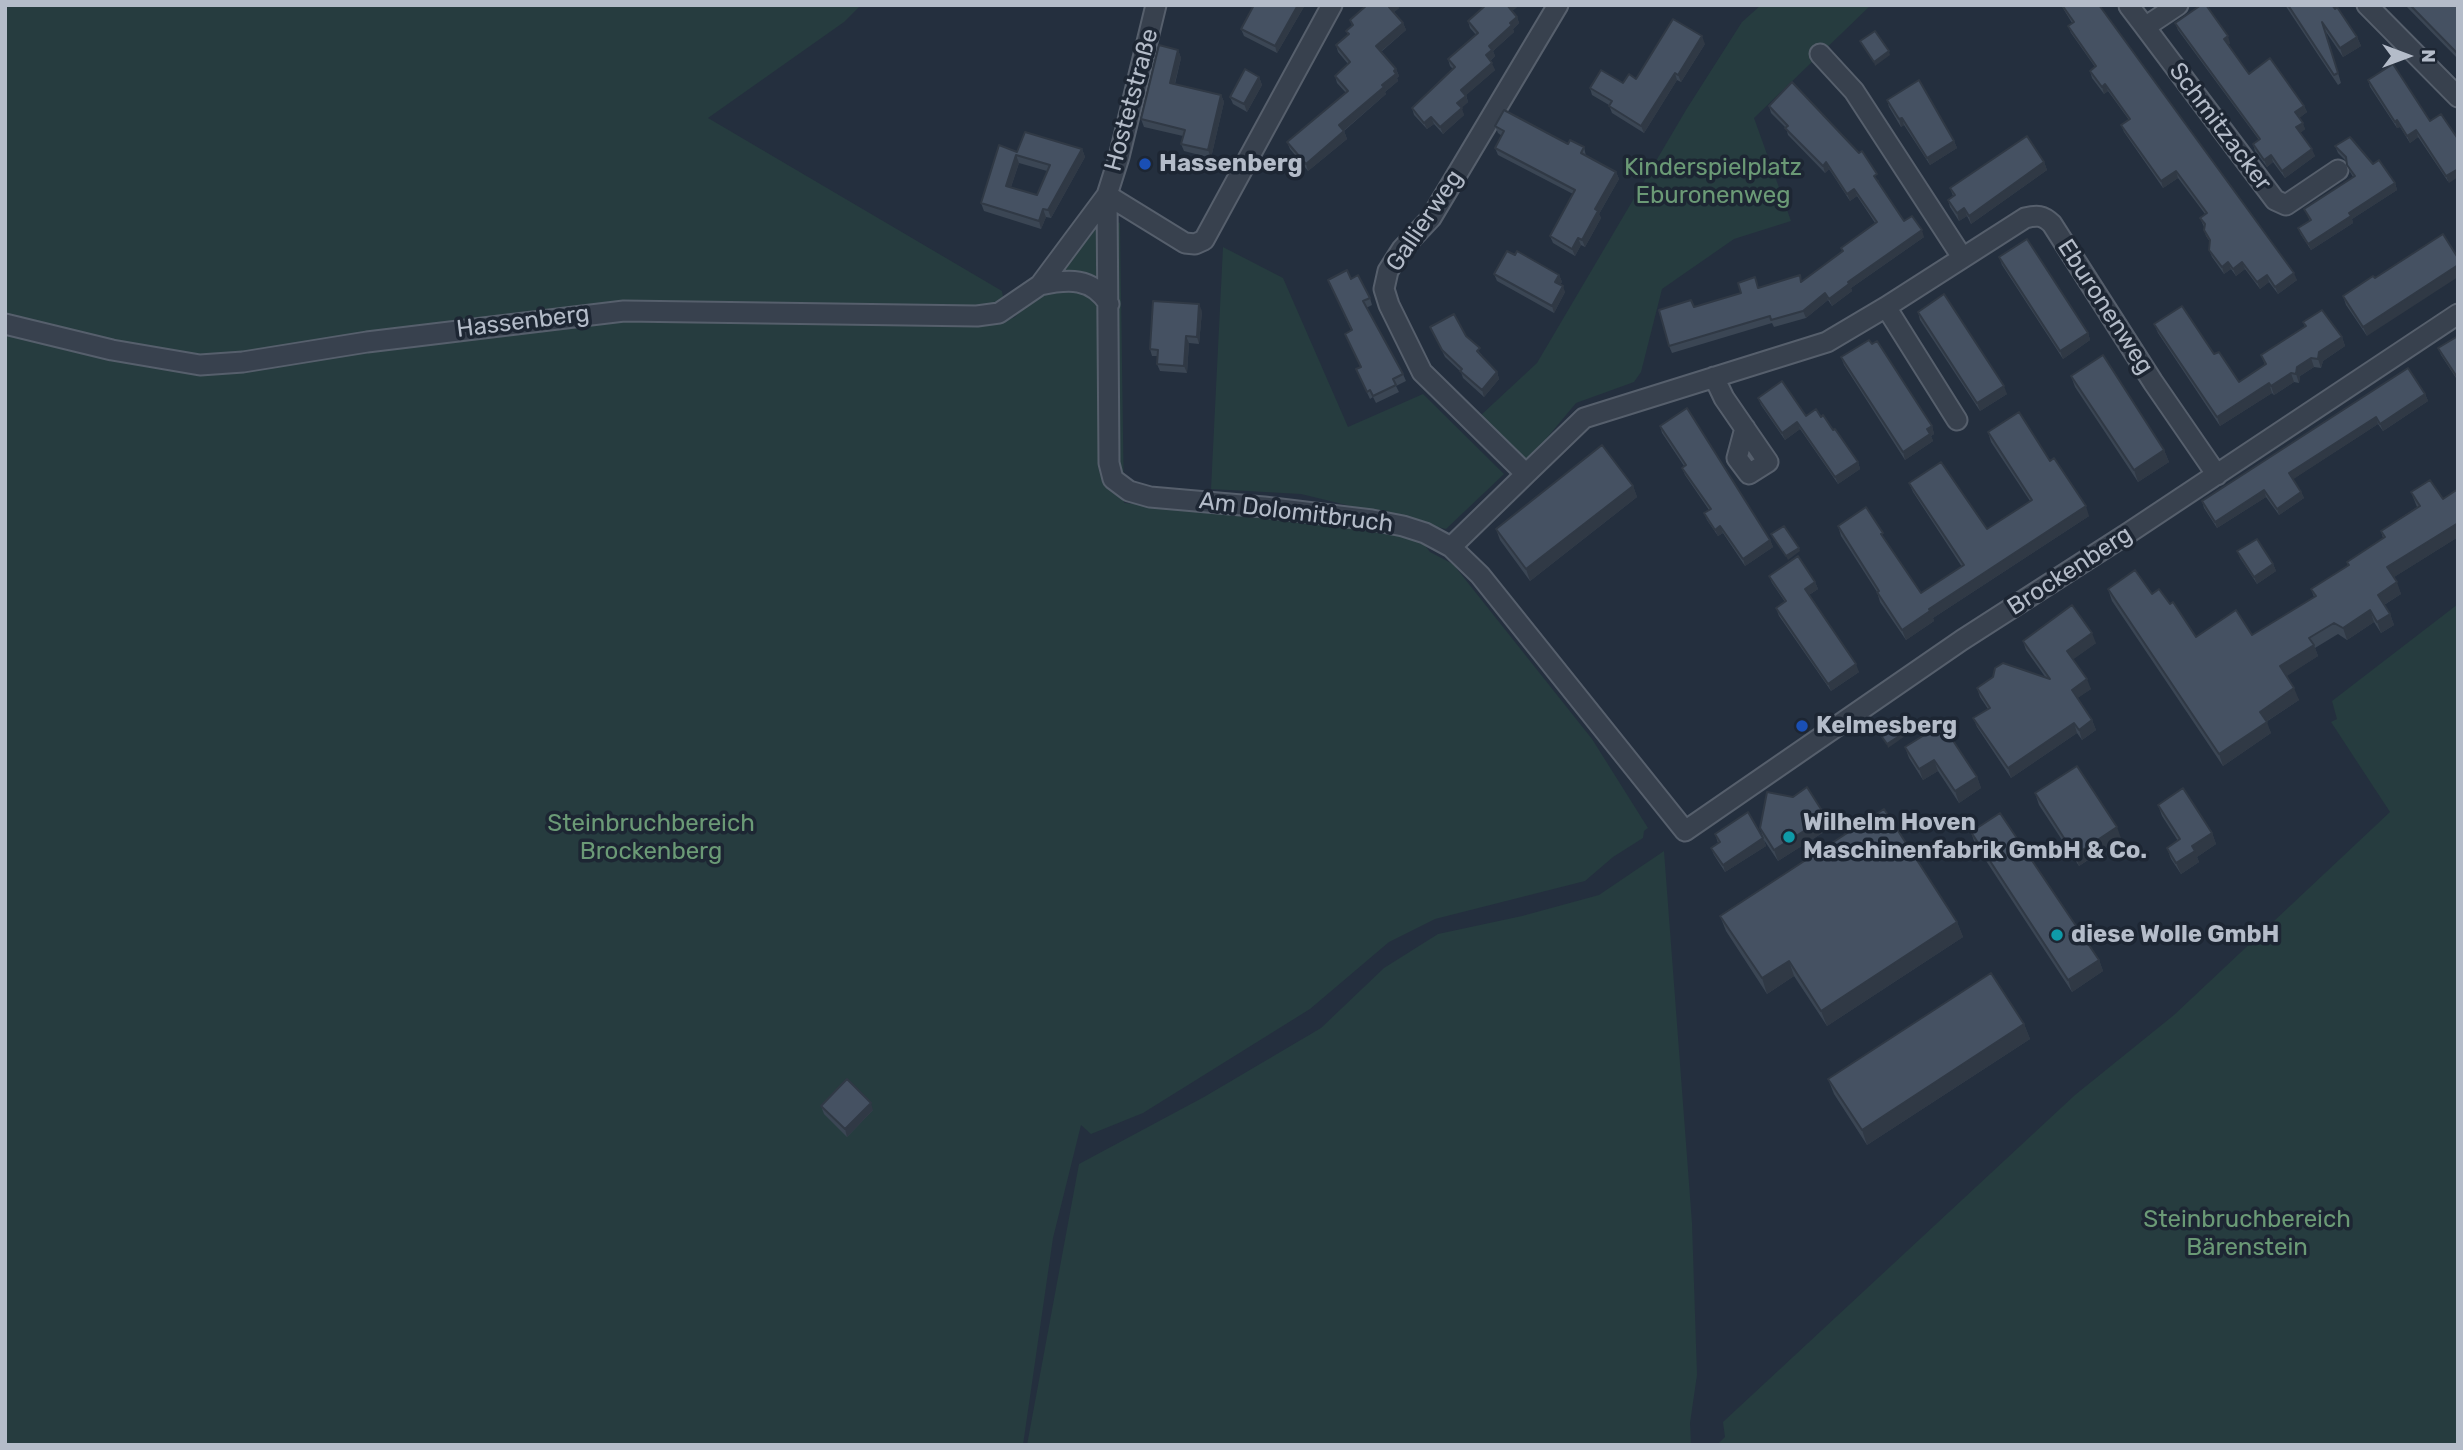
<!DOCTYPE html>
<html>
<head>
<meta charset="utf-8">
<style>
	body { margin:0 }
	#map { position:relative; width:2463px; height:1450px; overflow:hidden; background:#242f3e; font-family:Rubik,sans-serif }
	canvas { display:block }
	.frame { position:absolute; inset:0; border:7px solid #b4bcc9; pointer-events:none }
	.north { position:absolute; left:2372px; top:21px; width:70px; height:70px; -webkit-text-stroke:5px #1d2633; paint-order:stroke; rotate:90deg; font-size:19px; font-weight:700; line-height:28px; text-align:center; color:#b4bcc9 }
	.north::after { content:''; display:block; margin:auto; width:24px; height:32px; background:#b4bcc9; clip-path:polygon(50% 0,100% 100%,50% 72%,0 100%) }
</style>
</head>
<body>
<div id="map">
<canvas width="2463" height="1450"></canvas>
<div class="frame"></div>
<div class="north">N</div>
</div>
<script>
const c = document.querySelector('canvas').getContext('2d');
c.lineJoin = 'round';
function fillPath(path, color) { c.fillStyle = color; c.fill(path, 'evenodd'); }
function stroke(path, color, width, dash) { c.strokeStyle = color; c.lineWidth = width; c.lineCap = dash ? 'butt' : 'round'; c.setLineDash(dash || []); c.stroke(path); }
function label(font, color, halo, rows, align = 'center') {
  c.font = font + ' Rubik,sans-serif'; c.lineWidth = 7; c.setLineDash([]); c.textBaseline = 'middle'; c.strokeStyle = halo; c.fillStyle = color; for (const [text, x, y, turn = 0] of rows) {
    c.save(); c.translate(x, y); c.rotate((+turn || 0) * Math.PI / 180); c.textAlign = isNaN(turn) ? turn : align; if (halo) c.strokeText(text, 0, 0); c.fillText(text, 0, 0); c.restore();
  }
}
const green = new Path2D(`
	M5 5H861L844 22 708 118 1002 291 1007 320 1015 317 1107 215 1120 223 1124 503 1366 524 1421 540 1430 552 1453 564 1592 739 1648 828 1644 831 1643 838 1613 857 1585 881 1435 919 1389 942 1310 1009 1143 1113 1091 1134 1081 1125 1053 1238 1023 1445H5Z
	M1761 5H1871L1754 118 1791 221 1734 239 1662 289 1641 372 1634 382 1576 403 1526 463 1480 416 1537 363 1686 110 1742 22Z
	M1223 247 1283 278 1348 427 1423 394 1504 474 1446 529 1301 494 1211 489Z
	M2458 604V1445H1717L1725 1437 1723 1422 2075 1095 2174 1015 2390 812 2331 722 2337 719 2332 701Z
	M1664 851 1692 1223 1697 1375 1690 1423 1691 1445H1027L1079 1164 1204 1097 1321 1028 1384 968 1438 934 1522 916 1599 895Z`);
const minor = new Path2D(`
	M1156 5 1119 157 1107 195 1109 463 1113 479 1129 491 1150 497 1264 507 1372 520 1403 526 1425 533 1451 547 1480 575 1685 831 1962 640 2130 532 2458 314
	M2178 5 2145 27 2275 200 2286 205 2338 170
	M2367 5 2458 97
	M2129 6 2145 27
	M1820 54 1854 91 1962 257
	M1040 285C1068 279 1092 277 1109 304
	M5 324 112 350 200 365 243 362 367 342 624 311 977 316 999 313 1040 285 1107 195 1185 243 1195 244 1204 240 1332 5
	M1714 377 1724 398 1768 462 1749 474 1737 458 1745 428
	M1957 420 1886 307 2025 218C2037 215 2043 215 2052 224L2153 382 2217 475
	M1526 474 1584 418 1827 342 1886 307
	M1451 547 1526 474 1422 372 1389 305 1384 289 1388 271 1402 249 1431 218 1558 5`);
const wall = new Path2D(`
	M1305 5 1277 53 1244 36 1241 29Z
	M2061 5H2101L2099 7 2297 280 2278 294 2269 282 2260 289 2245 269 2236 276 2231 269 2224 274 2212 257 2209 250 2210 242 2206 236 2204 230V227L2200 218 2205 214 2178 178 2163 188 2124 132 2121 125 2129 120 2108 91 2104 94 2092 78 2090 71 2095 67 2071 33 2068 26 2072 23Z
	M2285 5H2332L2357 37 2361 46 2343 57 2326 32 2341 83 2338 85Z
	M2405 5H2458V59Z
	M1517 7 1512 11 1517 17 1519 23 1513 29 1514 32 1493 51 1495 56 1490 61 1495 70 1466 95 1468 102 1461 108 1464 115 1443 134 1434 124 1427 129 1414 115 1412 108 1453 69 1450 66 1448 59 1476 35 1470 28 1468 21Z
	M1399 8 1394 12 1403 23 1406 30 1381 52 1396 69 1399 76 1397 78 1398 81 1385 92 1386 94 1344 131 1347 139 1308 171 1290 149 1287 142 1346 93 1337 83 1335 76 1348 64 1338 52 1336 45 1348 35 1346 31 1352 26 1350 20Z
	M2175 23 2230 43 2228 45 2249 74 2304 106 2307 112 2299 118 2305 129 2300 133 2315 156 2285 178 2273 162 2267 167 2255 151 2253 144 2259 140 2178 30Z
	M1705 44 1681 82 1677 80 1644 133 1612 113 1609 105 1592 95 1590 88 1623 83 1636 79Z
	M1178 50 1181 58 1175 84 1221 95 1224 102 1211 158 1184 151 1181 144 1183 136 1144 127 1141 119Z
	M1259 77 1262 85 1247 112 1233 104 1230 97Z
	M2368 80 2430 121 2449 183 2418 137 2410 143 2400 127 2397 128 2370 87Z
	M1887 100 1954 141 1957 148 1930 165 1904 125 1901 127 1889 107Z
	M1769 106 1879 181 1878 182 1904 221 1924 237 1851 288 1852 291 1832 306 1828 300 1806 318 1774 327 1772 323 1672 353 1669 346 1694 307 1758 288 1802 281 1842 251 1841 248 1875 223 1857 196 1850 201 1829 169 1825 173 1788 135 1786 128 1771 113Z
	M1495 126 1584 147 1586 156 1616 172 1619 179 1599 214 1601 218 1585 247 1581 245 1575 256 1553 243 1550 236 1573 194 1498 155 1495 148 1502 136 1498 133Z
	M2335 146 2373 164 2395 183 2397 190 2352 219 2353 223 2311 250 2301 235 2298 228 2310 221 2304 209 2353 177 2350 172 2347 162 2338 153Z
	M1082 149 1085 157 1051 218 1046 217 1041 229 984 211 981 203 1017 152ZM1019 163 1047 171 1037 195 1011 187Z
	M2044 162 2047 170 1971 224 1967 216 1959 221 1950 207 1948 200 1953 196 1950 188Z
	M1999 257 2088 333 2090 340 2063 359 2002 265Z
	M1494 274 1559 275 1562 282 1560 284 1565 292 1554 313 1497 281Z
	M2375 278 2367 336 2346 305 2343 296Z
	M1351 279 1370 298 1372 305 1366 308 1403 374 1406 381 1396 386 1399 392 1376 403 1373 397 1370 399 1359 376 1356 369 1361 367 1345 334 1351 330 1328 280Z
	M1202 311 1199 344 1189 343 1187 373 1160 371 1157 364 1158 356H1152L1150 349Z
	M1918 312 2007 394 1980 411 1920 320Z
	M2303 322 2342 337 2345 346 2323 361 2321 368 2314 367 2300 376 2299 383 2294 382 2274 395 2272 393 2220 426 2158 333 2154 324 2214 354 2239 382 2265 365 2261 355 2305 327Z
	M1430 327 1466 336 1482 355 1481 356 1497 372 1499 379 1484 397 1463 378 1461 372 1445 357Z
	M2458 336V381L2441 355 2438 348Z
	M1841 357 1932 426 1934 434 1931 436 1933 441 1905 460 1844 365Z
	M2071 376 2164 450 2169 462 2138 482 2075 387Z
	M2425 394 2428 401 2383 431 2378 424 2293 479 2301 492 2304 498 2279 515 2266 497 2217 528 2204 508 2202 501Z
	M1758 398 1806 416 1821 417 1833 430 1858 462 1860 469 1838 484 1800 429 1785 440 1761 405Z
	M1660 426 1770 540 1773 547 1745 566 1723 533 1718 536 1707 520 1704 513 1709 510 1685 475 1682 468 1684 466 1662 433Z
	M1988 432 2050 461 2089 516 1933 618 1934 621 1906 640 1880 602 1877 592 1841 536 1838 526 1887 543 1921 593 1962 567 1913 492 1909 483 1987 529 2030 501 1991 442Z
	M1633 486 1637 497 1530 581 1500 540 1496 529Z
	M2458 489V537L2394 577 2401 594 2384 605 2390 614 2394 625 2381 633 2374 622 2347 640 2338 634 2315 648 2318 656 2286 676 2299 700 2266 722 2271 733 2223 766 2112 601 2108 589 2152 594 2170 604 2196 637 2252 635 2314 597 2311 589 2348 566 2347 562 2383 538 2381 531 2417 507 2411 492 2443 499Z
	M2237 551 2273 564 2276 571 2257 584 2240 558Z
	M1769 576 1815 582 1818 589 1809 595 1859 672 1831 691 1779 616 1776 608 1785 602 1772 583Z
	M2023 641 2096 643 2073 659 2091 689 2077 698 2092 720 2096 730 2082 740 2077 733 2011 778 1977 727 1973 718 1988 709 1980 697 1977 688 2046 678 2026 650Z
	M1905 747 1977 777 1981 788 1959 803 1938 771 1923 780 1909 758Z
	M2035 793 2121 838 2079 866 2039 805Z
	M2158 805 2212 833 2216 844 2197 857 2199 862 2181 874 2171 859 2167 848 2178 841 2162 816Z
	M1826 817 1830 828 1778 861 1764 840 1766 846 1725 872 1714 855 1711 848 1718 843 1715 834 1763 838 1760 828Z
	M1971 832 2099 960 2103 971 2072 992 1975 844Z
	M1720 916 1957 922 1963 937 1827 1026 1794 976 1767 994 1726 931Z
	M2024 1024 2030 1039 1867 1145 1834 1094 1828 1079Z
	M821 1106 873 1110 847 1137 824 1114Z`);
const shadedWall = new Path2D(`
	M1298 5H1305L1277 53 1275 46Z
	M1391 5H1398L1399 8 1392 14 1389 7Z
	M1509 5H1517V7L1510 13 1508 6Z
	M1517 17 1519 23 1513 29 1514 32 1493 51 1495 56 1488 62 1486 55 1489 46Z
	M1403 23 1406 30 1379 53 1376 46Z
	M1702 36 1705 44 1681 82 1678 75Z
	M2228 36 2230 43 2226 46 2224 39Z
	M2357 37 2361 46 2343 57 2340 48Z
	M1178 50 1181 58 1173 90 1170 83Z
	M1889 51 1890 55 1875 66 1874 62Z
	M1492 63 1495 70 1464 97 1461 90Z
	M1396 69 1399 76 1397 78 1398 81 1385 92 1386 94 1342 132 1339 125 1382 85Z
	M1675 73 1677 80 1644 133 1641 126Z
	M1259 77 1262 85 1247 112 1244 104Z
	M2105 84 2108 91 2104 94 2102 87Z
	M1221 95 1224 102 1211 158 1208 150Z
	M1466 96 1468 102 1459 110 1457 103Z
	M2304 106 2307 112 2298 119 2295 112Z
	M1462 108 1464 115 1443 134 1440 127Z
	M1431 117 1434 124 1427 129 1424 123Z
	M1902 118 1904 125 1901 127 1899 119Z
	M2397 120 2400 127 2397 128 2395 122Z
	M2303 123 2305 129 2299 134 2296 127Z
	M2416 130 2418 137 2410 143 2407 136Z
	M1344 131 1347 139 1308 171 1306 164Z
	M1954 141 1957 148 1930 165 1927 158Z
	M1082 149 1085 157 1051 218 1048 210Z
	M2312 149 2315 156 2285 178 2282 171Z
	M1016 155 1019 163 1009 193 1006 186Z
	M2271 155 2273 162 2267 167 2264 160Z
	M1826 162 1829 169 1825 173 1823 166Z
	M2044 162 2047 170 1971 224 1969 216Z
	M2458 169V177L2449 183 2446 176Z
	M2176 171 2178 178 2163 188 2161 181Z
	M1616 172 1619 179 1599 214 1601 218 1585 247 1582 240 1595 209Z
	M2395 183 2397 190 2352 219 2353 223 2311 250 2308 244 2349 213Z
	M1854 189 1857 196 1850 201 1847 194Z
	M1964 208 1967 216 1959 221 1957 213Z
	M1043 209 1046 217 1041 229 1039 221Z
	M1922 230 1924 237 1851 288 1852 291 1832 306 1829 299 1848 282Z
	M1578 238 1581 245 1575 256 1572 249Z
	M2228 262 2231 269 2224 274 2222 267Z
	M2242 262 2245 269 2236 276 2233 269Z
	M2458 265V277L2367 336 2363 327Z
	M2294 273 2297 280 2278 294 2275 287Z
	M1559 275 1562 282 1558 288 1555 282Z
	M2267 275 2269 282 2260 289 2257 282Z
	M1563 286 1565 292 1554 313 1552 306Z
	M1825 293 1828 300 1806 318 1803 311Z
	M1199 304 1202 311 1199 344 1197 337Z
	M2088 333 2090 340 2063 359 2060 351Z
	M1186 336 1189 343 1187 373 1184 366Z
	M2342 337 2345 346 2323 361 2321 368 2318 359 2319 352Z
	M2311 358 2314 367 2300 376 2299 383 2296 374 2297 367Z
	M1497 372 1499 379 1484 397 1482 390Z
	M2291 373 2294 382 2274 395 2271 386Z
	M2269 383 2272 393 2220 426 2217 417Z
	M2004 386 2007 394 1980 411 1977 403Z
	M2425 394 2428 401 2383 431 2380 424Z
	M2376 417 2378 424 2292 480 2289 473Z
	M1797 422 1800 429 1785 440 1782 433Z
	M1932 426 1934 434 1931 436 1933 441 1905 460 1903 452 1927 429Z
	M2164 450 2169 462 2138 482 2134 470Z
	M1858 462 1860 469 1838 484 1835 477Z
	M1633 486 1637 497 1530 581 1526 569Z
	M2264 490 2266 497 2217 528 2215 522Z
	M2301 492 2304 498 2279 515 2277 509Z
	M2086 506 2089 516 1933 618 1934 621 1906 640 1902 630 1929 609Z
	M2458 523V537L2391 579 2387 567Z
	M1720 526 1723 533 1718 536 1715 530Z
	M1770 540 1773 547 1745 566 1743 559Z
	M1799 548 1800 551 1788 560 1786 556Z
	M2273 564 2276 571 2257 584 2254 577Z
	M1815 582 1818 589 1807 596 1805 589Z
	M2397 582 2401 594 2382 606 2378 595Z
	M2370 610 2374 622 2347 640 2343 628Z
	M2390 614 2394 625 2381 633 2377 622Z
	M2092 633 2096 643 2071 661 2067 651Z
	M2314 645 2318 656 2284 678 2280 666Z
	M1856 664 1859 672 1831 691 1828 684Z
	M2087 679 2091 689 2075 700 2072 690Z
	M2294 688 2299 700 2264 723 2260 712Z
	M2092 720 2096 730 2082 740 2079 730Z
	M2267 722 2271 733 2223 766 2219 754Z
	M2074 723 2077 733 2011 778 2008 768Z
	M1907 731 1908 734 1888 748 1887 744Z
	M1934 760 1938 771 1923 780 1919 769Z
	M1977 777 1981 788 1959 803 1955 791Z
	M1826 817 1830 828 1778 861 1774 850Z
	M2117 827 2121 838 2079 866 2075 855Z
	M2212 833 2216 844 2197 857 2199 862 2181 874 2176 863 2192 846Z
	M1763 838 1766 846 1725 872 1723 865Z
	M1957 922 1963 937 1827 1026 1821 1011Z
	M2099 960 2103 971 2072 992 2068 980Z
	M1789 961 1794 976 1767 994 1762 978Z
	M2024 1024 2030 1039 1867 1145 1862 1130Z
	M871 1103 873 1110 847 1137 845 1129Z`);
const building = new Path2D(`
	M1254 5H1298L1275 46 1241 29Z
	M1367 5H1391L1389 7 1403 23 1376 46 1396 69 1394 71 1396 74 1382 85 1384 87 1339 125 1344 131 1306 164 1287 142 1348 91 1335 76 1350 62 1336 45 1349 34 1346 31 1353 25 1350 20Z
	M1486 5H1509L1508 6 1517 17 1510 23 1512 25 1489 46 1492 50 1486 55 1492 63 1461 90 1466 96 1457 103 1462 108 1440 127 1431 117 1424 123 1412 108 1455 67 1448 59 1478 33 1468 21Z
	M2062 5H2099L2294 273 2275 287 2267 275 2257 282 2242 262 2233 269 2228 262 2222 267 2209 250 2210 240 2204 230 2205 224 2200 218 2207 213 2176 171 2161 181 2121 125 2130 119 2105 84 2102 87 2090 71 2096 66 2068 26 2074 22Z
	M2201 5H2206L2228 36 2224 39 2249 74 2270 58 2304 106 2295 112 2303 123 2296 127 2312 149 2282 171 2271 155 2264 160 2253 144 2260 139 2175 23Z
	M2288 5H2332L2335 9 2337 7 2357 37 2340 48 2322 22 2338 73 2334 75Z
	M2410 5H2458V54Z
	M1673 19 1702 36 1678 75 1675 73 1641 126 1609 106 1612 101 1590 88 1601 70 1623 83 1629 74 1636 79Z
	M1875 31 1889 51 1874 62 1860 41Z
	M1159 45 1178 50 1170 83 1221 95 1208 150 1181 144 1185 130 1141 119Z
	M2393 64 2430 121 2441 114 2458 139V169L2446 176 2416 130 2407 136 2397 120 2395 122 2368 80Z
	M1245 69 1259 77 1244 104 1230 97Z
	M1919 80 1954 141 1927 158 1902 118 1899 119 1887 100Z
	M1792 82 1859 153 1862 151 1877 174 1874 176 1904 221 1912 216 1922 230 1848 282 1849 284 1829 299 1825 293 1803 311 1771 320 1770 316 1669 346 1659 310 1691 300 1694 307 1741 293 1738 283 1755 277 1758 288 1800 275 1801 282 1843 251 1841 248 1877 222 1854 189 1847 194 1826 162 1823 166 1785 128 1788 126 1769 106Z
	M1504 110 1568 144 1570 140 1584 147 1581 153 1616 172 1595 209 1598 211 1582 240 1578 238 1572 249 1550 236 1575 190 1495 148 1504 131 1495 126Z
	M1025 132 1082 149 1048 210 1043 209 1039 221 981 203 999 145 1017 152ZM1016 155 1050 165 1037 195 1006 186Z
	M2027 136 2044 162 1969 216 1964 208 1957 213 1948 200 1955 195 1950 188Z
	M2350 137 2373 164 2379 160 2395 183 2349 213 2351 216 2308 244 2298 228 2311 220 2304 209 2355 176 2347 165 2346 157 2335 146Z
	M2443 234 2458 258V265L2363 327 2343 296 2373 276 2375 278Z
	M2027 239 2088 333 2060 351 1999 257Z
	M1507 251 1515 255 1517 251 1559 275 1555 282 1563 286 1552 306 1494 274Z
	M1347 270 1351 279 1358 275 1370 298 1363 301 1403 374 1393 379 1396 385 1373 396 1370 390 1367 392 1356 369 1361 367 1345 334 1352 330 1328 280Z
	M1944 294 2004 386 1977 403 1918 312Z
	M1153 301 1199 304 1197 337 1186 336 1184 366 1157 364 1158 350 1150 349Z
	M2182 306 2214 354 2219 352 2239 382 2266 364 2261 355 2306 326 2303 322 2322 310 2342 337 2319 352 2318 359 2311 358 2297 367 2296 374 2291 373 2271 386 2269 383 2217 417 2154 324Z
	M1454 314 1466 336 1480 348 1477 351 1497 372 1482 390 1460 371 1462 369 1442 350 1430 327Z
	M2458 336V377H2457L2438 348Z
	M1869 340 1872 344 1877 341 1932 426 1927 429 1930 434 1903 452 1841 357Z
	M2103 355 2164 450 2134 470 2071 376Z
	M2408 368 2425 394 2380 424 2376 417 2289 473 2301 492 2277 509 2264 490 2215 522 2202 501Z
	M1782 381 1806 416 1816 409 1821 417 1823 415 1833 430 1835 429 1858 462 1835 477 1797 422 1782 433 1758 398Z
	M1687 408 1770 540 1743 559 1720 526 1715 530 1704 513 1711 509 1682 468 1686 465 1660 426Z
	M2019 412 2050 461 2054 458 2086 506 1929 609 1930 611 1902 630 1877 592 1879 591 1838 526 1866 507 1883 533 1881 534 1921 593 1964 565 1909 483 1941 462 1987 529 2032 500 1988 432Z
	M1602 445 1633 486 1526 569 1496 529Z
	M2430 480 2443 499 2458 489V523L2387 567 2397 582 2378 595 2390 614 2377 622 2370 610 2343 628 2334 623 2309 638 2314 645 2280 666 2294 688 2260 712 2267 722 2219 754 2108 589 2135 570 2152 594 2159 589 2170 604 2173 602 2196 637 2236 610 2252 635 2316 596 2311 589 2349 565 2347 562 2385 537 2381 531 2420 506 2411 492Z
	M1784 526 1799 548 1786 556 1771 534Z
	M2257 539 2273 564 2254 577 2237 551Z
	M1798 556 1815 582 1805 589 1856 664 1828 684 1776 608 1786 601 1769 576Z
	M2072 605 2092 633 2067 651 2087 679 2072 690 2092 720 2079 730 2074 723 2008 768 1973 718 1990 708 1977 688 1993 677 1995 668 2003 663 2050 679 2023 641Z
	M1897 717 1907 731 1887 744 1877 730Z
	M1942 724 1977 777 1955 791 1934 760 1919 769 1905 747Z
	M2077 766 2117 827 2075 855 2035 793Z
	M1807 787 1826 817 1774 850 1760 828 1767 792 1793 797Z
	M2183 788 2212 833 2192 846 2195 851 2176 863 2167 848 2180 839 2158 805Z
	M1884 809 1957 922 1821 1011 1789 961 1762 978 1720 916Z
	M1748 812 1763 838 1723 865 1711 848 1720 842 1715 834Z
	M2000 813 2099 960 2068 980 1971 832Z
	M1991 973 2024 1024 1862 1130 1828 1079Z
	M847 1079 871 1103 845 1129 821 1106Z`);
const markers = [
	[1145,164,7,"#1a4fb4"],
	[1802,726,7,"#1a4fb4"],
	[1789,837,7,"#0f9aa8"],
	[2057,935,7,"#0f9aa8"]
];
const streetNames = [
	["Hostetstraße",1132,100,-75],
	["Schmitzacker",2220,127,53],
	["Gallierweg",1425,221,-56],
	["Eburonenweg",2105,307,57],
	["Hassenberg",523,322,-7],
	["Am Dolomitbruch",1296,513,7],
	["Brockenberg",2070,571,-33]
];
const poiNames = [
	["Hassenberg",1159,164],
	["Kelmesberg",1816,726],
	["Wilhelm Hoven",1803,823],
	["Maschinenfabrik GmbH & Co.",1803,851],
	["diese Wolle GmbH",2071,935]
];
const parkNames = [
	["Kinderspielplatz",1713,168],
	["Eburonenweg",1713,196],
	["Steinbruchbereich",651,824],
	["Brockenberg",651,852],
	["Steinbruchbereich",2247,1220],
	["Bärenstein",2247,1248]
];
fillPath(green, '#263c3f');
stroke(minor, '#565f6c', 23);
stroke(minor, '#38414e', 19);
fillPath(wall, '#3b4654');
fillPath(shadedWall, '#303945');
fillPath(building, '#455162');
stroke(building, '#303945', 2);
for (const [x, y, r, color] of markers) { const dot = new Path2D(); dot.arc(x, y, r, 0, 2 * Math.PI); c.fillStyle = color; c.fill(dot); stroke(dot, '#1d2633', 2.5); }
label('24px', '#b4bcc9', '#1d2633', streetNames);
label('bold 24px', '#b4bcc9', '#1d2633', poiNames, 'left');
label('24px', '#6b9a76', '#1d2633', parkNames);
</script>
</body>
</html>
